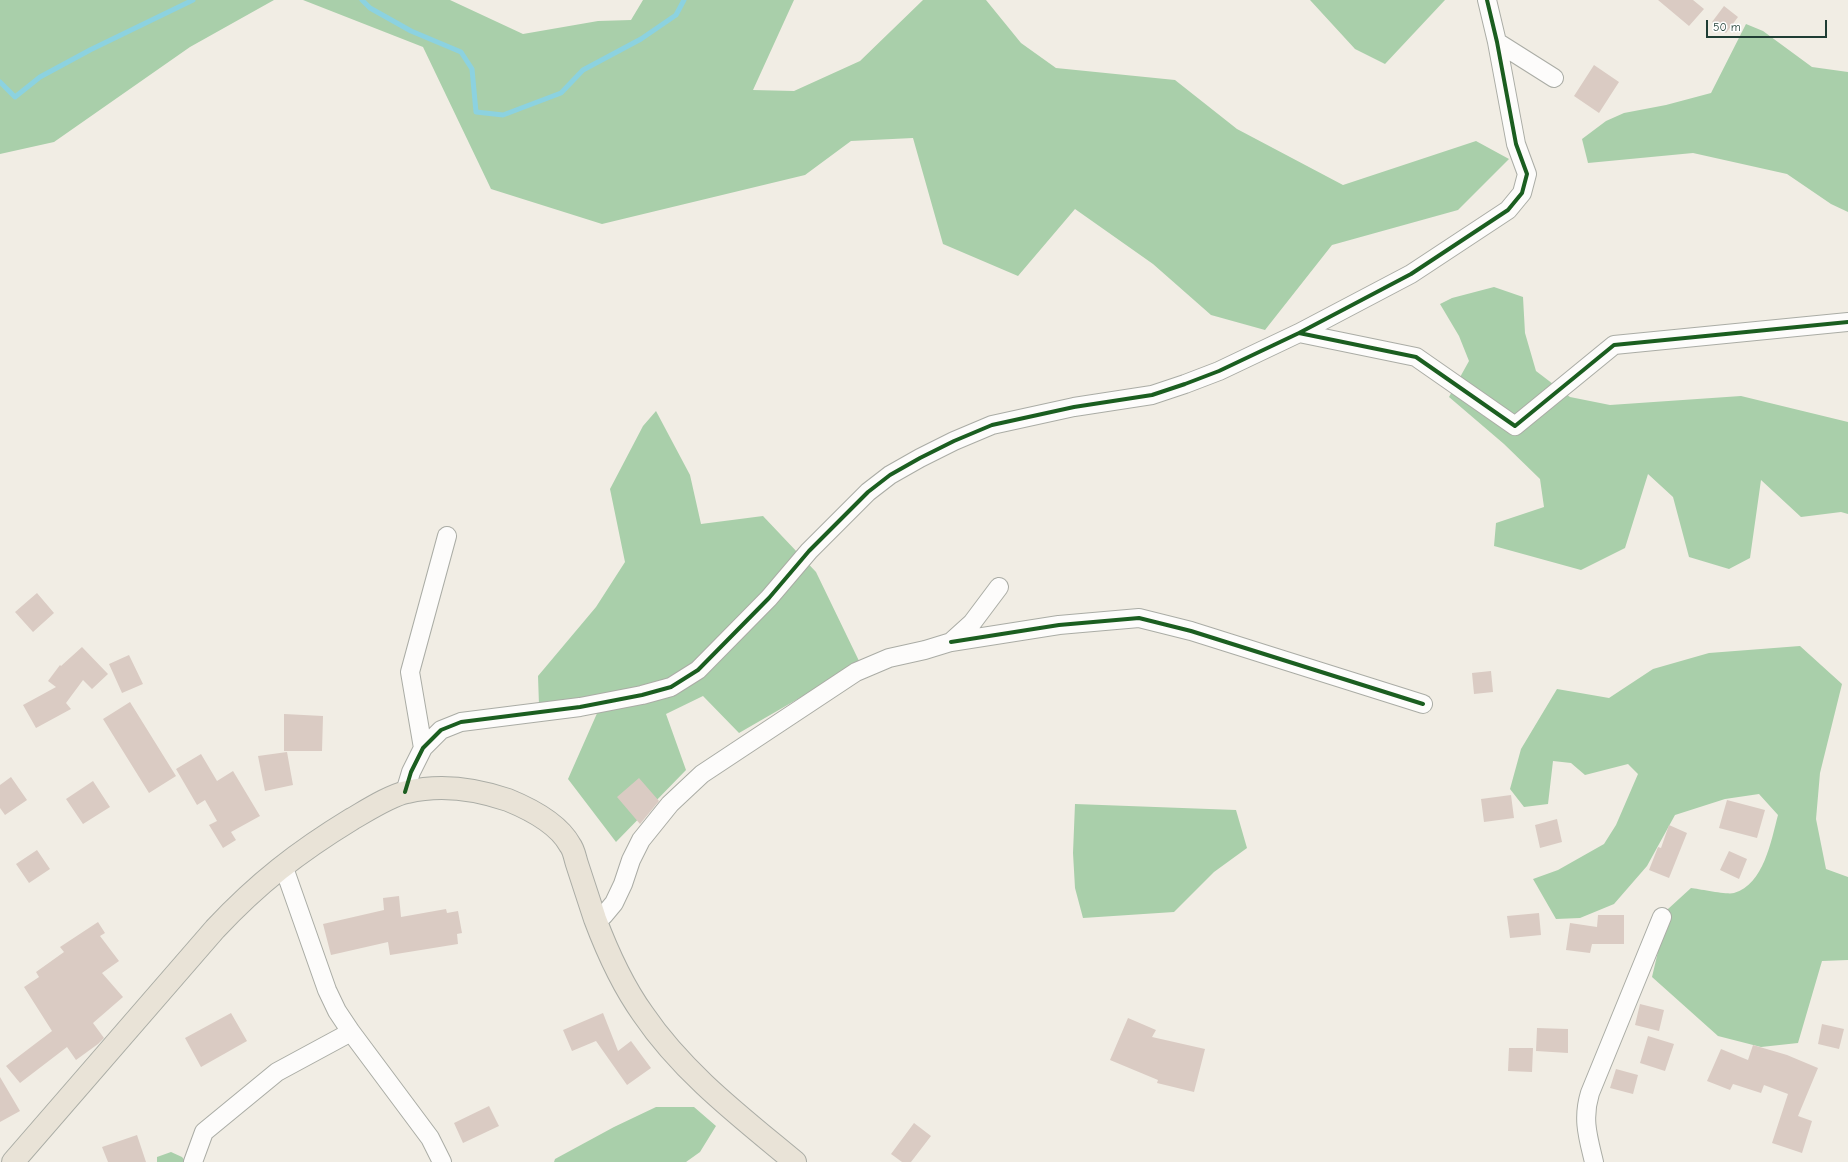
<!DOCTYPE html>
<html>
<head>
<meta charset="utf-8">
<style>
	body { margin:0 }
	#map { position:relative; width:1848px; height:1162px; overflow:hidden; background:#f1ede4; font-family:"Comic Neue",sans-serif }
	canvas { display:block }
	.scale { position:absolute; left:1706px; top:20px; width:121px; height:18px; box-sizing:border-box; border:2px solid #1f3d34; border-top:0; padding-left:5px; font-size:12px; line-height:14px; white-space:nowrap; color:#1f3d34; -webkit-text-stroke:3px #fff; paint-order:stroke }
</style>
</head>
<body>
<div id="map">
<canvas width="1848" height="1162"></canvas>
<div class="scale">50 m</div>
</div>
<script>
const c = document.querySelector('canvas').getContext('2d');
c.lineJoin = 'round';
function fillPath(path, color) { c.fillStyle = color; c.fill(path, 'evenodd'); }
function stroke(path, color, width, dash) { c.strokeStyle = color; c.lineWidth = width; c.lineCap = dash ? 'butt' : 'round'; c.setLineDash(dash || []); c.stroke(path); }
const forest = new Path2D(`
	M0 0H274L190 47 54 142 0 154Z
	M303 0H450L523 34 598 21 631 20 643 0H794L753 90 794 91 860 61 923 0H986L1021 43 1056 68 1175 80 1237 129 1343 185 1476 141 1509 159 1458 210 1332 245 1265 330 1211 315 1153 264 1075 209 1018 276 943 244 913 138 851 141 805 175 602 224 491 189 423 47Z
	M1310 0H1445L1385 64 1355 49Z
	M1746 24 1763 31 1812 67 1848 72V212L1831 204 1787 174 1693 153 1588 163 1582 139 1606 121 1624 113 1666 105 1711 93Z
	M1494 287 1523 297 1525 333 1536 371 1570 397 1610 405 1741 396 1848 422V514L1841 512 1801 517 1761 480 1750 558 1729 569 1689 557 1673 497 1648 474 1625 548 1581 570 1494 546 1496 523 1544 507 1540 479 1504 444 1449 397 1469 361 1459 336 1440 304 1452 298Z
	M656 411 690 475 701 524 763 516 816 572 860 663 739 733 703 696 666 714 686 770 616 842 568 779 606 693 539 705 538 676 596 607 625 562 610 489 643 426Z
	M1800 646 1842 684 1820 773 1816 819 1826 869 1848 877V960L1822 961 1798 1043 1761 1047 1718 1036 1652 977 1668 909 1691 888C1700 889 1727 895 1734 893 1764 884 1771 841 1778 815L1759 794 1725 799 1675 815 1647 866 1614 904 1580 918 1556 919 1533 879 1558 870 1604 844 1616 825 1638 774 1628 764 1585 775 1571 763 1553 761 1548 804 1524 807 1510 789 1521 749 1557 689 1609 698 1653 669 1709 653Z
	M1075 804 1236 810 1247 848 1214 872 1174 912 1083 918 1075 888 1073 853Z
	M656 1107H694L716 1126 700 1152 686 1162H554L555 1159 614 1127Z
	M171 1152 182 1157 186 1162H157V1157Z`);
const stream = new Path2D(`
	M362 0 370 8 411 31 461 52 472 69 476 112 503 115 561 93 583 70 641 39 676 15 684 0
	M0 82 15 97 40 77 90 50 193 0`);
const building = new Path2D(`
	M1658 0H1693L1704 9 1689 26Z
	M1724 6 1738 17 1726 33 1712 22Z
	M1594 65 1619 82 1599 113 1574 96Z
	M37 593 54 613 33 632 15 612Z
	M82 647 108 674 92 689 83 680 66 703 71 709 36 728 23 705 56 687 48 681 60 665 61 666Z
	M129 655 143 684 122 693 109 664Z
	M1491 671 1493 692 1474 694 1472 673Z
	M130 702 176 776 149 793 103 719Z
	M284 714 323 716 322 751H284Z
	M287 752 293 785 265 791 258 756Z
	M201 754 217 781 233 771 260 816 231 832 236 840 223 848 209 825 217 821 205 800 197 805 176 769Z
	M11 777 27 800 5 815 0 808V785Z
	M639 778 659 801 640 824 617 797Z
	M93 781 110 807 83 824 66 799Z
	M1511 795 1514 818 1484 822 1481 799Z
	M1727 800 1765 810 1757 838 1719 828Z
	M1557 819 1562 842 1540 848 1535 825Z
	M1669 825 1687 833 1669 878 1649 870 1658 847 1661 848Z
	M37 850 50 869 29 883 16 864Z
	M1729 851 1747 859 1739 879 1720 870Z
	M399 896 401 917 446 909 447 913 458 911 462 933 457 934 458 944 390 955 388 942 331 955 323 924 384 910 383 898Z
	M1539 913 1541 935 1510 938 1507 916Z
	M1598 915H1624V944H1592L1590 953 1566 950 1570 923 1597 927Z
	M98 922 105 933 100 936 119 961 102 973 123 997 93 1023 104 1038 98 1044 76 1060 67 1047 20 1083 6 1066 52 1031 24 987 39 977 36 972 64 952 60 947Z
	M1640 1004 1664 1010 1659 1031 1635 1025Z
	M231 1013 247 1041 201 1067 185 1038Z
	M603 1013 618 1051 631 1041 651 1068 627 1085 596 1041 572 1051 563 1030Z
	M1128 1018 1156 1030 1152 1037 1205 1049 1194 1092 1157 1083 1158 1080 1110 1060Z
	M1822 1024 1844 1029 1839 1049 1818 1044Z
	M1537 1028 1568 1029V1053L1536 1051Z
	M1648 1036 1674 1044 1665 1071 1640 1063Z
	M1753 1045 1787 1055 1818 1068 1798 1116 1812 1121 1802 1153 1772 1143 1788 1094 1764 1085 1761 1093 1733 1084 1730 1090 1707 1081 1721 1049 1748 1060Z
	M1509 1048H1533L1532 1072 1508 1071Z
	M1616 1069 1638 1075 1633 1094 1610 1088Z
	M0 1077 20 1111 0 1122Z
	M489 1106 499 1126 463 1143 454 1123Z
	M914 1123 931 1136 911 1162H902L891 1154Z
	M137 1135 146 1162H108L102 1147Z`);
const minor = new Path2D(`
	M1497 42 1554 78
	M1299 333 1416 357 1515 426 1614 345 1848 322
	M951 642 1059 625 1139 618 1191 631 1423 704
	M423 748 410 672 447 536
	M405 792 411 772 423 748 441 730 461 722 580 707 642 695 671 687 698 670 769 598 809 551 868 492 890 475 920 458 954 441 992 425 1074 407 1152 395 1185 384 1219 371 1299 333 1411 274 1508 210 1522 193 1527 174 1516 144 1497 42 1487 0
	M283 865 327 990 337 1011 351 1032 430 1138 442 1162
	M596 920 604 915 614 903 623 884 631 860 641 840 670 804 702 774 856 672 889 658 925 650 951 642 972 623 999 587
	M193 1162 204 1132 277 1072 351 1032
	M1594 1162C1588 1137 1582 1119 1590 1093L1662 917`);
const major = new Path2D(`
	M13 1162 215 929C258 883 298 852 352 819 366 811 391 795 407 792 440 784 476 789 508 800 530 809 558 823 570 845 574 850 575 858 577 864 583 882 589 901 595 919 607 951 623 986 643 1014 683 1073 741 1117 795 1162`);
const cycleway = new Path2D(`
	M1299 333 1416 357 1515 426 1614 345 1848 322
	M951 642 1059 625 1139 618 1191 631 1423 704
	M405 792 411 772 423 748 441 730 461 722 580 707 642 695 671 687 698 670 769 598 809 551 868 492 890 475 920 458 954 441 992 425 1074 407 1152 395 1185 384 1219 371 1299 333 1411 274 1508 210 1522 193 1527 174 1516 144 1497 42 1487 0`);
fillPath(forest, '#a9cfaa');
stroke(stream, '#8cd2e0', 5);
fillPath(building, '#dacbc3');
stroke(minor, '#aaaca5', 20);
stroke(major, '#aaaca5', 24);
stroke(minor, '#fdfcfb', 18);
stroke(major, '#e9e3d7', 22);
stroke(cycleway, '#1b5e20', 4);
</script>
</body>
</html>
